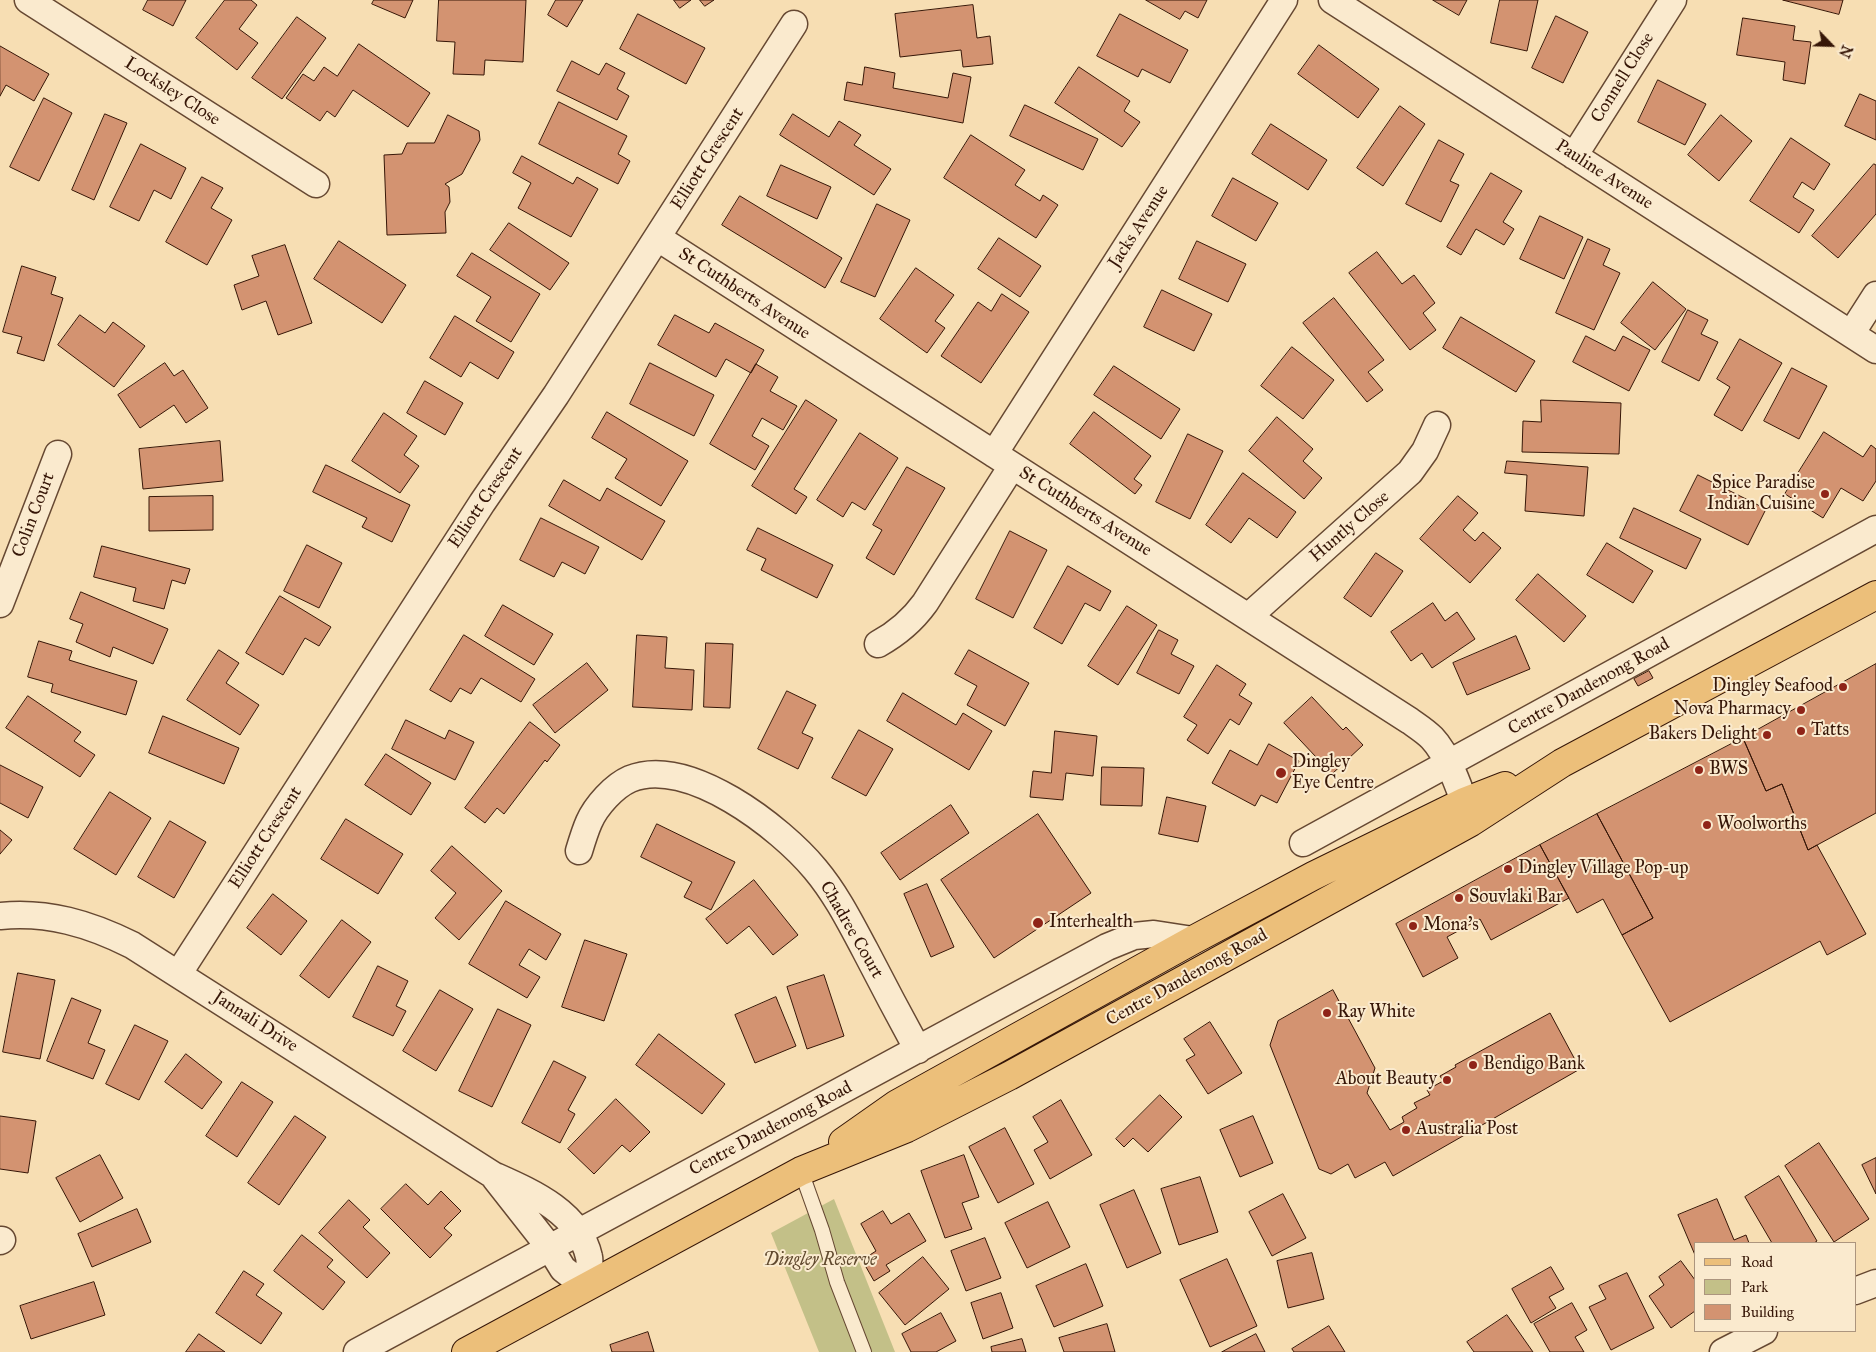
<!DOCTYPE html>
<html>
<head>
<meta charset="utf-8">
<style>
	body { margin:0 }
	#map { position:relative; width:1876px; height:1352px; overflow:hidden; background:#f7deb3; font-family:"IM FELL Great Primer",serif }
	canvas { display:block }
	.legend { position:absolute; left:1694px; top:1242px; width:162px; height:90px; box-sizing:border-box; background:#faeace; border:1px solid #ac957e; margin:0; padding:6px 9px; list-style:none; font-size:15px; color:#361607 }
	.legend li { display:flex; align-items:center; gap:10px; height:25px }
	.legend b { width:25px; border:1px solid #ac957e }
	.north { position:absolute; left:1806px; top:20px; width:50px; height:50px; -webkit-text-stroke:4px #faeace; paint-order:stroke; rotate:114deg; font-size:14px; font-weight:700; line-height:20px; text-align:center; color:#361607 }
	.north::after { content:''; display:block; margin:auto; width:18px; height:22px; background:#361607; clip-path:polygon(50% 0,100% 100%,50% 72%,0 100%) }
</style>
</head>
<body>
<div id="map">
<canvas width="1876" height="1352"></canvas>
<ul class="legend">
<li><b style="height:6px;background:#ecbf7a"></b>Road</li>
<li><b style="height:14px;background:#c3c088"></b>Park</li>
<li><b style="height:14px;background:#d39371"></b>Building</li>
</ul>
<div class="north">N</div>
</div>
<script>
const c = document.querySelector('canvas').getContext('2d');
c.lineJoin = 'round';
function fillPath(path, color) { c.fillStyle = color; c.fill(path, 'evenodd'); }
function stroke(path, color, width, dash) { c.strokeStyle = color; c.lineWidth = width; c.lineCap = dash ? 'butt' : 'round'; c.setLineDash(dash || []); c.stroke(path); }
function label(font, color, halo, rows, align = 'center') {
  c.font = font + ' "IM FELL Great Primer",serif'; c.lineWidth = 4; c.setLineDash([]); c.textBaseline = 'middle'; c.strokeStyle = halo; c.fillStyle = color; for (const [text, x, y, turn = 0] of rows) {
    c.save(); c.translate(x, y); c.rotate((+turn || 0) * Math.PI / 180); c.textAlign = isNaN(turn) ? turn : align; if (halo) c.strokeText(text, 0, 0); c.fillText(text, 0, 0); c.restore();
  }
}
const green = new Path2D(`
	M834 1199 895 1352H819L771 1233Z`);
const building = new Path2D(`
	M148 0H186L173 26 143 10Z
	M225 0H251L257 5 239 29 258 43 237 70 196 38Z
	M374 0H413L405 18 372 4Z
	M439 0H526L523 62 485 60 484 75 453 74 455 42 437 41Z
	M556 0H583L567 27 548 15Z
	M674 0H691L680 8Z
	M700 0H714L705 6Z
	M1146 0H1207L1198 18 1185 11 1180 19Z
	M1433 0H1467L1459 15Z
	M1500 0H1538L1527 51 1491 43Z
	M1783 0H1843L1839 14Z
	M973 5 977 38 990 36 993 64 963 67 961 50 900 57 895 14Z
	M638 14 705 48 686 84 620 49Z
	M1120 14 1188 50 1170 83 1142 69 1138 77 1097 56Z
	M1556 16 1588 32 1563 83 1532 68Z
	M297 17 326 38 282 99 252 78Z
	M1743 18 1795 26 1793 40 1811 42 1805 84 1783 80 1785 62 1737 55Z
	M359 44 430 93 408 127 353 90 335 117 327 111 320 121 286 98 303 74 314 81 324 67 337 76Z
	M1319 45 1379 89 1358 118 1298 74Z
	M0 46 49 74 34 101 6 85 0 96Z
	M572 61 599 75 606 63 625 73 617 89 629 96 617 120 557 91Z
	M865 67 895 73 893 88 948 98 953 73 971 77 963 123 844 100 847 82 862 85Z
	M1079 67 1130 101 1124 111 1140 122 1122 147 1055 103Z
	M1658 80 1706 104 1685 145 1638 122Z
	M1860 94 1876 101V140L1845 126Z
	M44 98 72 113 39 181 10 167Z
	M559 102 627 136 618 154 630 161 618 184 539 144Z
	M1025 105 1098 139 1083 170 1010 136Z
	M1400 106 1425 124 1383 186 1357 168Z
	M105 114 127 123 94 200 72 190Z
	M793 114 829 137 839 121 861 135 854 145 891 169 874 195 780 135Z
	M448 115 479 131 480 140 462 174 445 184 449 187 450 202 445 212 446 233 387 235 384 155 402 154 407 143H434Z
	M1721 115 1752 141 1719 181 1688 155Z
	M1271 124 1327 160 1308 190 1252 154Z
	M971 135 1025 170 1015 185 1040 201 1043 195 1058 205 1036 238 944 178Z
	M1791 138 1830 164 1814 190 1802 182 1793 197 1814 210 1799 233 1750 201Z
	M1439 140 1464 154 1450 181 1459 185 1441 222 1406 204Z
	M141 144 186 168 171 199 154 190 139 221 110 207Z
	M522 156 573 184 577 177 598 189 571 237 518 208 531 183 513 173Z
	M1874 164 1876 165V214L1838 258 1812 236Z
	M781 165 831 187 817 219 767 196Z
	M1491 173 1522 191 1503 222 1514 229 1504 245 1476 229 1461 255 1447 247Z
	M202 177 223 188 211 208 232 220 207 265 166 242Z
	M1233 178 1278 203 1256 241 1212 216Z
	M740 196 842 258 825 288 722 225Z
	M877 204 910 220 875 297 841 282Z
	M1540 216 1583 237 1564 279 1520 259Z
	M509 223 569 263 550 290 490 250Z
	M999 238 1041 266 1020 297 978 269Z
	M1588 239 1610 249 1603 265 1620 273 1594 330 1556 313Z
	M339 241 406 285 382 323 314 279Z
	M1197 241 1246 264 1228 302 1179 279Z
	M285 245 312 323 278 335 266 301 242 310 234 285 259 276 252 256Z
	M1377 252 1402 284 1414 275 1435 303 1423 313 1436 330 1410 350 1349 273Z
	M472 253 540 294 511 342 476 321 491 297 457 276Z
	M22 266 56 277 51 294 63 298 44 361 17 353 22 337 3 332Z
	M916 268 954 295 935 321 945 328 927 353 880 319Z
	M1653 282 1686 309 1655 350 1621 323Z
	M1162 290 1212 314 1194 351 1144 327Z
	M1002 294 1029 312 981 383 941 356 978 302 991 311Z
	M1334 298 1384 360 1368 372 1383 390 1367 402 1303 323Z
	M1688 310 1708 320 1701 334 1718 342 1699 381 1662 362Z
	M80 315 105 333 113 322 145 346 114 387 58 345Z
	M675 315 709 333 715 323 764 350 751 373 726 359 716 377 658 345Z
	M455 316 514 352 498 379 470 362 461 377 430 358Z
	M1461 317 1535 361 1516 392 1443 348Z
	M1586 336 1615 351 1623 336 1650 350 1629 391 1573 362Z
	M1740 339 1782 363 1742 431 1714 415 1730 387 1717 379Z
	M1292 347 1334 380 1303 419 1261 386Z
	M165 363 174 376 183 370 208 408 186 423 174 405 140 428 118 395Z
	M650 363 714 395 694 436 630 404Z
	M756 364 778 377 770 391 797 406 783 430 762 418 752 436 769 446 755 470 710 444Z
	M1114 366 1180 409 1161 439 1094 395Z
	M1792 368 1827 386 1799 439 1764 421Z
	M425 381 463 403 445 435 407 413Z
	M806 400 837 420 794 489 807 497 796 514 752 486Z
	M1541 400 1621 403 1619 454 1522 452 1523 421 1541 422Z
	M607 412 688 461 661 506 615 478 627 459 592 438Z
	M1094 412 1151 456 1134 479 1142 485 1135 494 1070 444Z
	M384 413 417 436 404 455 419 466 400 493 352 461Z
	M1277 417 1313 449 1303 461 1322 478 1304 499 1249 451Z
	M1824 432 1863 457 1871 445 1876 449V481L1863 501 1841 488 1823 518 1785 494Z
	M860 433 898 458 865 510 852 502 843 517 817 500Z
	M1188 434 1223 451 1190 519 1156 502Z
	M220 441 223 481 143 489 139 449Z
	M1507 461 1588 467 1584 516 1525 511 1527 475 1505 473Z
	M326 465 410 505 392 542 362 527 367 518 313 492Z
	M907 467 945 488 894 575 866 558 882 530 873 525Z
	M1243 473 1296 512 1277 538 1249 518 1231 543 1206 525Z
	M1698 475 1766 509 1748 545 1680 511Z
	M564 480 600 501 607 488 665 521 642 560 549 506Z
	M213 496V530L149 531V497Z
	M1458 496 1478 513 1463 530 1475 541 1483 532 1501 548 1470 583 1420 539Z
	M1634 508 1701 539 1686 569 1620 538Z
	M541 518 599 547 585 574 562 562 554 577 520 560Z
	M758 528 833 565 817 598 761 570 766 559 747 550Z
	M1010 531 1047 550 1013 618 976 599Z
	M1607 543 1653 571 1633 603 1587 575Z
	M307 545 342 563 319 608 284 591Z
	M102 546 190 569 185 584 172 580 164 609 133 601 136 588 94 577Z
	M1376 553 1403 571 1371 617 1344 598Z
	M1068 566 1111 591 1100 611 1085 603 1062 644 1034 628Z
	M1538 574 1586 616 1564 642 1516 600Z
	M81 592 168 629 153 664 113 647 110 657 76 642 83 624 70 619Z
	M280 596 331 627 319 646 305 638 283 675 246 653Z
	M1433 603 1445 621 1457 612 1475 639 1432 668 1422 653 1411 661 1391 632Z
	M503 605 553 634 534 665 485 636Z
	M1127 606 1157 625 1118 685 1088 666Z
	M1159 630 1178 640 1171 654 1194 666 1179 694 1137 673Z
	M464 635 535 679 521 702 481 678 471 694 460 688 451 702 430 690Z
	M637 635 667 637 665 668 694 670 692 710 633 707Z
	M1516 636 1530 669 1467 695 1453 663Z
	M39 641 72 651 69 660 137 681 126 715 51 692 53 684 28 677Z
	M706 643 733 644 730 708 704 707Z
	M219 650 239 663 226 683 259 705 240 735 187 700Z
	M969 650 1029 683 1005 726 967 705 977 686 955 674Z
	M587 663 608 690 555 733 533 705Z
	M1876 664V813L1808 850 1782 784 1766 791 1743 738Z
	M1217 665 1246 684 1239 695 1252 703 1239 725 1230 719 1208 754 1187 740 1197 725 1184 717Z
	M1649 671 1653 678 1638 686 1634 679Z
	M787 691 816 705 802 733 813 738 798 769 758 749Z
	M903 693 956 725 963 713 992 731 969 770 887 721Z
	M28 696 81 732 74 741 95 755 80 777 6 728Z
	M1312 697 1343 730 1346 727 1363 745 1332 774 1284 723Z
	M163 716 239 748 224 784 149 753Z
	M406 720 445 739 449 730 474 742 455 780 392 749Z
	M530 722 560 745 547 762 545 760 504 814 497 808 485 823 465 808Z
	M859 730 893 749 866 796 832 778Z
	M1055 731 1097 736 1093 776 1066 773 1063 800 1030 797 1033 771 1051 773Z
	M1743 738 1766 791 1782 784 1808 850 1817 845 1866 934 1827 955 1820 941 1670 1022 1622 935 1653 918 1597 814Z
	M1269 744 1299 761 1277 803 1261 795 1255 806 1212 783 1230 750 1257 765Z
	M386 754 431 783 411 815 365 785Z
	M0 765 43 787 28 818 0 803Z
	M1102 767 1144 768 1142 806 1101 805Z
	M110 792 151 818 116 875 74 849Z
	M1167 797 1206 806 1198 842 1159 834Z
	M951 805 969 833 900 880 881 853Z
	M1038 814 1091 893 994 958 941 880Z
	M1597 814 1653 918 1622 935 1603 899 1577 913 1540 845Z
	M346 819 403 854 378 894 321 859Z
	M170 821 206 842 174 898 138 877Z
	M657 824 735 862 711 910 684 897 692 882 641 857Z
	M0 830 12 840 0 854Z
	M1540 845 1569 898 1491 940 1480 919 1447 937 1458 958 1423 977 1396 924Z
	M452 846 502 891 459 940 435 918 456 893 431 871Z
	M754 880 798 935 773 955 749 926 727 944 706 919Z
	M927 884 954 947 931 957 904 894Z
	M273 894 307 921 281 955 247 928Z
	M506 901 561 934 546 960 529 949 519 965 540 977 527 998 469 964Z
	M342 920 371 942 329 998 300 976Z
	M585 940 627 954 604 1021 562 1007Z
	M378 966 408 981 396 1006 406 1011 393 1036 353 1017Z
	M18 973 55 980 40 1059 3 1052Z
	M824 975 844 1036 807 1049 787 987Z
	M440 990 473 1009 436 1071 403 1051Z
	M1333 990 1375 1068 1367 1093 1390 1130 1404 1122 1402 1117 1417 1108 1414 1103 1430 1095 1427 1090 1443 1081 1440 1076 1456 1067 1455 1065 1550 1013 1580 1069 1393 1176 1385 1162 1355 1178 1348 1164 1331 1174 1319 1169 1270 1045 1278 1021Z
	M776 997 796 1046 755 1063 735 1015Z
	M72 998 101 1010 88 1043 105 1050 93 1079 47 1061Z
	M498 1009 531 1025 492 1107 459 1091Z
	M1210 1022 1242 1073 1208 1094 1186 1060 1195 1055 1184 1039Z
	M135 1025 168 1041 139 1100 106 1084Z
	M659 1034 725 1084 702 1114 636 1065Z
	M186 1054 222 1082 202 1109 165 1082Z
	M554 1061 586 1077 568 1110 575 1114 560 1143 522 1123Z
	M242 1082 273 1102 237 1157 206 1136Z
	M1160 1095 1182 1117 1148 1152 1133 1138 1124 1147 1116 1139Z
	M616 1099 650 1132 630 1152 622 1145 594 1174 568 1149Z
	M1061 1100 1092 1155 1050 1179 1034 1150 1048 1142 1033 1117Z
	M0 1116 36 1121 28 1173 0 1169Z
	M295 1116 326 1137 279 1205 248 1183Z
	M1253 1116 1273 1163 1240 1177 1220 1130Z
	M1005 1128 1034 1184 998 1203 969 1147Z
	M1819 1143 1869 1219 1834 1242 1785 1166Z
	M100 1155 123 1198 80 1222 56 1178Z
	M964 1155 979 1197 962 1203 972 1229 945 1238 921 1171Z
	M1876 1158V1194L1862 1165Z
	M1779 1176 1817 1241 1814 1243H1772L1745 1197Z
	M1200 1177 1218 1232 1179 1245 1161 1189Z
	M406 1184 428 1205 441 1191 461 1211 444 1228 452 1235 430 1258 381 1209Z
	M1134 1190 1161 1253 1127 1268 1100 1205Z
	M1283 1194 1306 1238 1272 1256 1249 1212Z
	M1717 1199 1734 1240 1746 1235 1749 1243H1695V1255L1678 1215Z
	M349 1200 370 1220 363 1227 390 1253 367 1278 319 1233Z
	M1048 1202 1070 1247 1027 1268 1005 1223Z
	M137 1209 151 1242 92 1267 78 1234Z
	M883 1211 891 1224 909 1213 926 1241 886 1265 890 1271 874 1281 862 1260 876 1251 861 1224Z
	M302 1235 333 1260 327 1267 345 1282 323 1310 274 1271Z
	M985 1238 1001 1278 966 1291 951 1251Z
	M1312 1253 1324 1299 1288 1308 1277 1261Z
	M923 1257 949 1289 905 1325 879 1293Z
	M1227 1259 1257 1326 1210 1347 1180 1280Z
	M1681 1261 1695 1280V1311L1671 1328 1649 1296 1664 1285 1659 1277Z
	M1086 1264 1103 1306 1054 1327 1036 1286Z
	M1551 1267 1564 1289 1549 1297 1556 1308 1531 1323 1512 1289Z
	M244 1271 264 1284 256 1295 282 1313 261 1344 216 1313Z
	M1627 1273 1654 1328 1611 1350 1589 1307 1606 1299 1599 1286Z
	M94 1282 105 1315 31 1339 20 1306Z
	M1001 1293 1013 1328 983 1339 971 1303Z
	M1572 1303 1587 1330 1575 1337 1584 1352H1550L1534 1324Z
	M941 1313 956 1341 936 1352H911L902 1334Z
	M1507 1315 1533 1352H1474L1467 1342Z
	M1107 1324 1115 1352H1064L1059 1338Z
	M1329 1326 1345 1352H1294L1292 1349Z
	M648 1332 654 1352H612L610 1345Z
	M199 1334 225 1352H186Z
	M1256 1334 1265 1352H1222Z
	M1022 1339 1026 1352H992L991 1347Z`);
const service = new Path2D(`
	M801 1171 822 1230 837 1282 864 1352`);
const minor = new Path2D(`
	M28 0 316 184
	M1332 0 1876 350
	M1574 156 1673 0
	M658 238 1410 721C1417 726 1425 731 1432 738 1450 757 1462 796 1471 821
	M1851 334 1876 295
	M994 454 1284 0
	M0 604 58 454
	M1249 616 1410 472 1425 451 1437 425
	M878 644C898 633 912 621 925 603L1012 466
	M1303 843 1876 529
	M579 851C582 841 585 831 589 822 596 806 614 786 630 779 688 755 781 828 815 869 836 894 850 922 865 950 882 983 900 1017 918 1050
	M0 916C47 911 90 924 132 945L493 1175C531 1192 579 1212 589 1257 591 1265 587 1278 586 1287
	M179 973 482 503 556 395 794 24
	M495 1178 550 1248 563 1269 586 1287
	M0 1241 2 1240
	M1855 1291 1876 1283
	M357 1352 1107 947 1134 936 1154 934 1193 940
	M1723 1352 1764 1331`);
const primary = new Path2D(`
	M843 1142 897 1104 1193 940 1313 876 1464 802 1505 786
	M466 1352 801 1171 907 1128 1009 1076 1471 822 1562 763 1876 595`);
const markers = [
	[1825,494,5,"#8f2418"],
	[1843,687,5,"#8f2418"],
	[1801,710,5,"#8f2418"],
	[1801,731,5,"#8f2418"],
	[1767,735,5,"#8f2418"],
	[1699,770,5,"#8f2418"],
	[1281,773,6,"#8f2418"],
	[1707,825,5,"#8f2418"],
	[1508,869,5,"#8f2418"],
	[1459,898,5,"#8f2418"],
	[1038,923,6,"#8f2418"],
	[1413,926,5,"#8f2418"],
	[1327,1013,5,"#8f2418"],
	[1473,1065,5,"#8f2418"],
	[1447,1080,5,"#8f2418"],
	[1406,1130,5,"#8f2418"]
];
const streetNames = [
	["Connell Close",1623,78,-58],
	["Locksley Close",172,92,33],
	["Elliott Crescent",708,159,-57],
	["Pauline Avenue",1604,175,33],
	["Jacks Avenue",1139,227,-57],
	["St Cuthberts Avenue",744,294,33],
	["Elliott Crescent",486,498,-56],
	["St Cuthberts Avenue",1085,512,32],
	["Colin Court",34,515,-69],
	["Huntly Close",1350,527,-41],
	["Centre Dandenong Road",1589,687,-29],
	["Elliott Crescent",266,838,-57],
	["Chadree Court",851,930,60],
	["Centre Dandenong Road",1187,978,-29],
	["Jannali Drive",255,1022,33],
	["Centre Dandenong Road",771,1129,-28]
];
const poiNames = [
	["Spice Paradise",1815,484,"right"],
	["Indian Cuisine",1815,505,"right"],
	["Dingley Seafood",1833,687,"right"],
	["Nova Pharmacy",1791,710,"right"],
	["Tatts",1811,731],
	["Bakers Delight",1757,735,"right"],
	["Dingley",1292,763],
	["Eye Centre",1292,784],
	["BWS",1709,770],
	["Woolworths",1717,825],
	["Dingley Village Pop-up",1518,869],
	["Souvlaki Bar",1469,898],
	["Interhealth",1049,923],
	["Mona's",1423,926],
	["Ray White",1337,1013],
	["Bendigo Bank",1483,1065],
	["About Beauty",1437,1080,"right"],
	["Australia Post",1416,1130]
];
const parkNames = [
	["Dingley Reserve",820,1261]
];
fillPath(green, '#c3c088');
fillPath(building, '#d39371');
stroke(building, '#361607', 1);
stroke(service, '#664832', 16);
stroke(minor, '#664832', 29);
stroke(primary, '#361607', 30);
stroke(service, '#faeace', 14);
stroke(minor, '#faeace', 26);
stroke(primary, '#ecbf7a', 28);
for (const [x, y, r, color] of markers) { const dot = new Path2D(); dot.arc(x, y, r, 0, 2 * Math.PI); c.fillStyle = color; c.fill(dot); stroke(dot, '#faeace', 2); }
label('18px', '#361607', '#faeace', streetNames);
label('18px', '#361607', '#faeace', poiNames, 'left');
label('italic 18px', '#60492e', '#faeace', parkNames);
</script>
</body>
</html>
